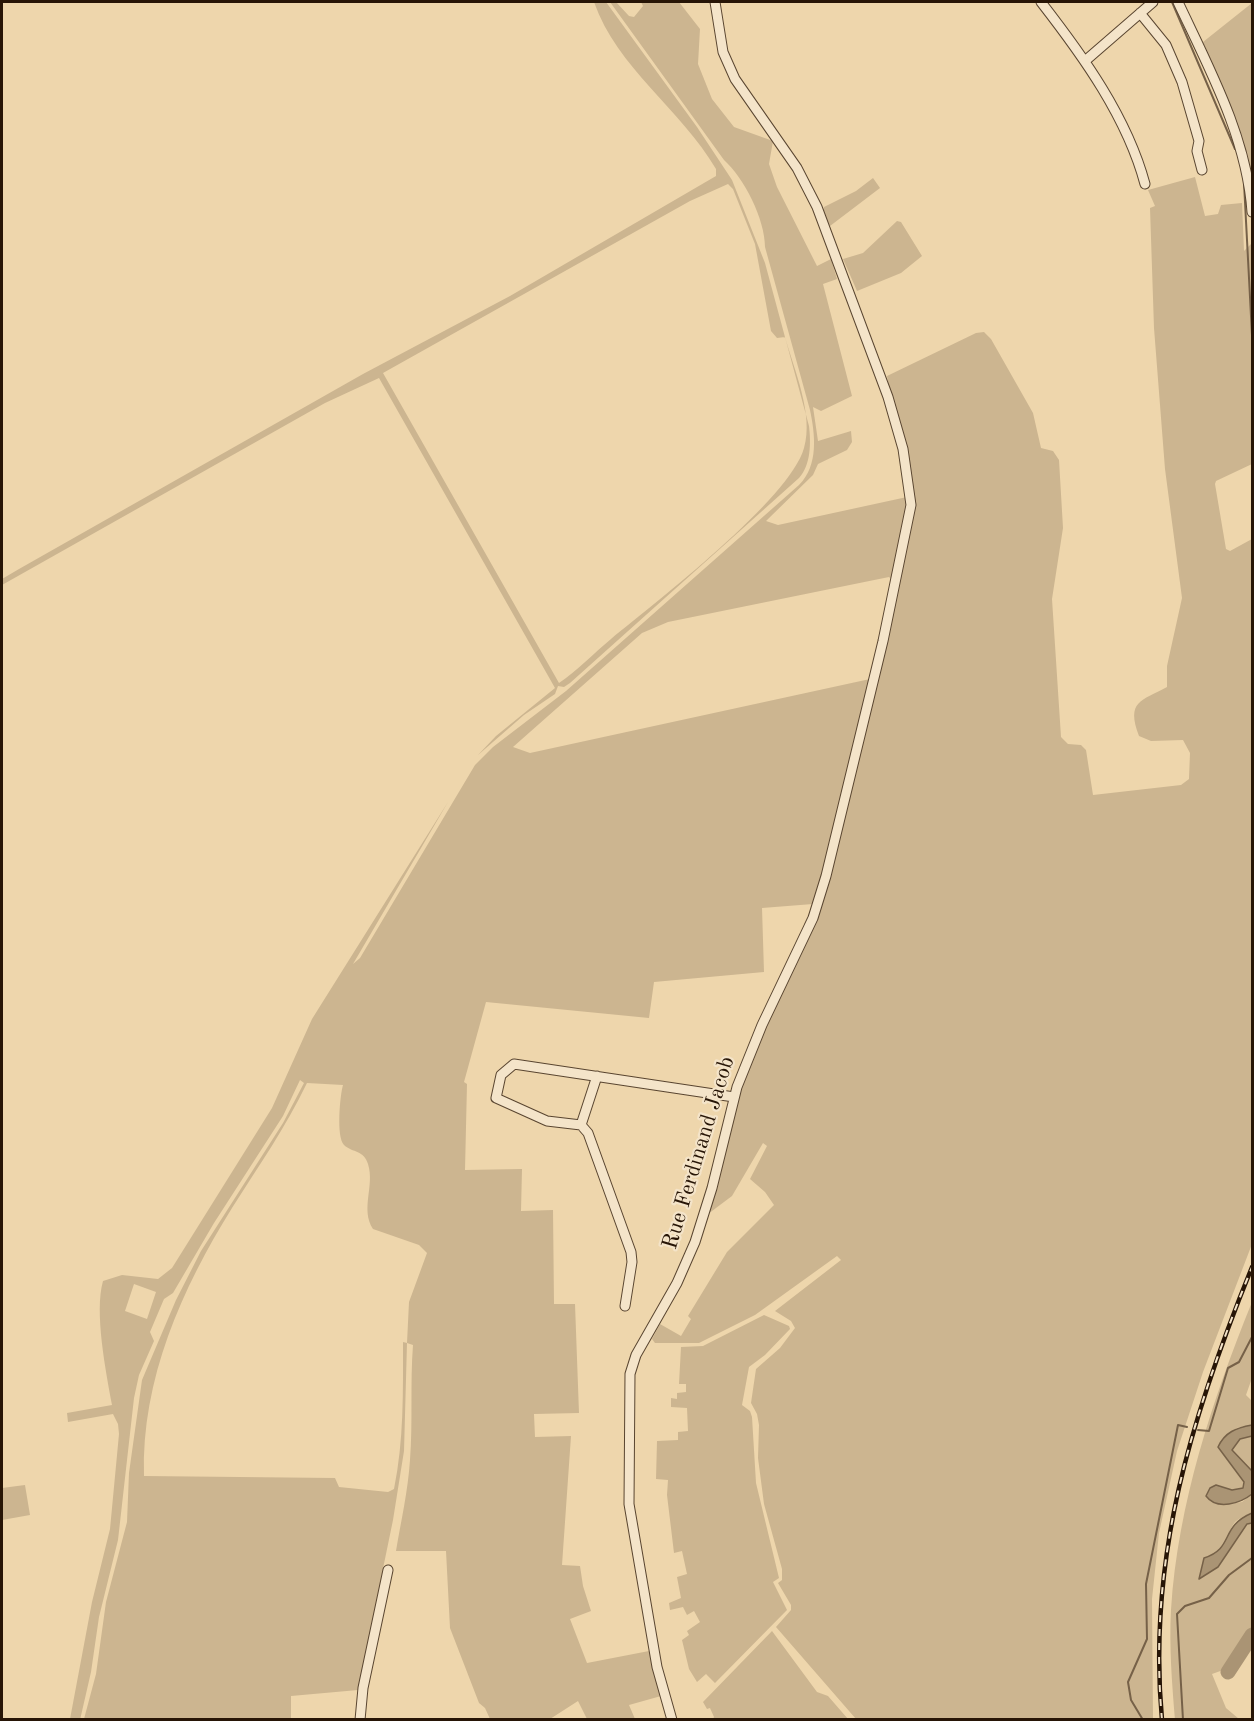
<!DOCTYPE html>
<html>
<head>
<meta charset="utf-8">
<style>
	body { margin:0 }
	#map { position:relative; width:1254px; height:1721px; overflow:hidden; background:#eed6ac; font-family:"Old Standard TT",serif }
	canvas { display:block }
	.frame { position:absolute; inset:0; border:3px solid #271506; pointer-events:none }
</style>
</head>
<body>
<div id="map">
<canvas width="1254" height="1721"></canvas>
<div class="frame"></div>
</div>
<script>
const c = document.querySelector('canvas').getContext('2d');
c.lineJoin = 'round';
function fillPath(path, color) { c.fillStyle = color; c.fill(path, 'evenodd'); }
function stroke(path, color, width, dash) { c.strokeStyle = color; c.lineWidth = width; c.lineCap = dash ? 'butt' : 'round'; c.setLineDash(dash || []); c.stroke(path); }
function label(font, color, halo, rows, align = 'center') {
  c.font = font + ' "Old Standard TT",serif'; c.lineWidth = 4.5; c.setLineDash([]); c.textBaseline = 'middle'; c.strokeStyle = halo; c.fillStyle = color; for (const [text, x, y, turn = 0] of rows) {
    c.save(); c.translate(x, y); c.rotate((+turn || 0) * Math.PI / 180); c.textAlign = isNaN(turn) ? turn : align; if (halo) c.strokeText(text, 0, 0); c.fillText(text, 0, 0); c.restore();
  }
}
const green = new Path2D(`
	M594 2H606L697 127 732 180 765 263 809 426C811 443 811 465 799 478L570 683 564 687 558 686 555 694 524 715 478 755 496 736 555 688 379 378 325 403 2 585V579L19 569 363 374 510 296 716 176V169C681 109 617 68 594 2ZM728 184 733 189 755 244 771 331 777 338 785 337C794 370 814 414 804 448 790 499 656 602 611 639 594 653 577 671 559 683L383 373 690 201Z
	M610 2H616L629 16 634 17 643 6 641 2H679L700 29 698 64 712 99 734 127 773 141 769 164 777 187 817 266 831 259 837 279 823 284 852 396 821 411 813 407 818 441 851 431 852 442 847 450 818 464 813 475 766 521 778 525 907 497 887 376 976 333 984 332 991 339 1033 413 1041 448 1053 451 1059 460 1063 528 1052 599 1061 737 1068 744 1081 745 1086 750 1093 795 1181 785 1189 779 1190 753 1183 740 1151 741 1139 736C1126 701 1141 701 1167 687V666L1182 598 1165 469 1154 328 1150 208 1155 206 1148 190 1195 177 1205 216 1218 214 1221 205 1242 203 1244 251 1252 243V464L1216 481 1215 484 1226 549 1230 551 1252 539V1244L1203 1372 1177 1451 1159 1533 1152 1599 1153 1719H856L776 1627 791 1610V1605L778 1583 782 1580V1569L764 1504 758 1458 759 1425 757 1414 751 1403 756 1369 780 1348 795 1328 791 1321 775 1311 841 1260 837 1256 755 1315 699 1343H655L652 1339 660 1324 681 1336 691 1319 688 1316 727 1252 774 1205 765 1192 750 1179 767 1146 763 1143 732 1196 708 1214 740 1090 772 1012 813 926 804 924 813 904 762 908 764 972 654 982 649 1018 486 1002 464 1082 467 1084 465 1170 522 1169 521 1211 553 1210 554 1304H575L579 1413 534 1414 535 1437 571 1436 562 1565 580 1566 583 1586 591 1611 570 1619 587 1663 649 1651 661 1696 629 1705 635 1719H587L578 1701 550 1719H490L485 1708 479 1703 450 1628 446 1551H396C401 1521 408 1491 410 1460 413 1422 410 1384 413 1345L407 1343 404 1451 393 1520 358 1690 291 1696V1719H84L96 1674 106 1602 127 1522 129 1473 142 1380 176 1300 201 1251 283 1123 304 1083 300 1080 283 1116 214 1223 173 1293 164 1299 150 1332 154 1341 139 1375 134 1398 118 1540 99 1617 91 1672 80 1720 70 1719 92 1602 110 1529 119 1434 118 1424 113 1414 68 1422 67 1413 112 1405C106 1372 94 1312 103 1281L122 1275 158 1279 172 1268 272 1108 312 1019 448 802 353 964 360 958 475 765 493 747 566 691 799 485C819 465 815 434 810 410L765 247C765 219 744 178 724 160ZM889 577 893 581 870 679 530 753 513 747 642 633 668 622ZM307 1083 343 1085C340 1095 336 1137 344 1145 353 1153 364 1150 368 1164 375 1186 360 1209 373 1229L419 1245 427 1253 409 1302 407 1343 403 1342C403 1392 404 1440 394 1489L388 1492 339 1487 335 1478 144 1476C141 1380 182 1288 232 1208 258 1167 286 1127 307 1083ZM134 1284 156 1292 147 1319 125 1311Z
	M1252 3V179L1227 102 1203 42Z
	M873 178 880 188 830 226 823 213 824 207 856 191Z
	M897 221 901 222 922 256 901 273 857 291 843 259 863 253Z
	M1252 1302V1378L1246 1395 1252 1401V1425L1237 1428 1218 1447 1244 1483 1243 1488 1232 1490 1216 1485 1219 1505 1242 1502 1252 1494V1513C1229 1522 1235 1523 1225 1543 1219 1555 1207 1567 1199 1578L1218 1567 1248 1524 1252 1523V1630L1226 1669 1212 1674 1226 1708 1239 1719 1175 1720C1172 1683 1169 1646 1171 1610 1178 1503 1212 1401 1252 1302Z
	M764 1315 789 1326 790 1329 765 1355 749 1367 742 1405 750 1411 752 1417 756 1483 779 1578 773 1582 787 1610 715 1683 706 1674 697 1682 689 1669 682 1640 689 1635 687 1631 700 1622 694 1611 687 1615 683 1607 670 1610 669 1603 681 1598 677 1577 687 1574 682 1551 674 1553 667 1495 668 1480 656 1479 657 1441 678 1440V1432L688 1431 687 1408 671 1407V1398L677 1399V1393L686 1392V1384H679L681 1347 703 1346Z
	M1252 1436V1471L1232 1450 1240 1439Z
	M25 1485 30 1515 2 1520V1488Z
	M772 1631 817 1692 828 1696 848 1719H713L714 1717 710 1708 707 1709 703 1702Z`);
const water = new Path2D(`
	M1252 1425V1436L1240 1439 1232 1450 1252 1471V1494C1241 1503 1217 1511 1206 1496L1210 1488 1216 1485 1232 1490 1243 1488 1244 1482 1218 1447C1225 1432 1236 1428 1252 1425Z
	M1252 1513V1523L1247 1524 1218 1567 1199 1579 1204 1558C1235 1548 1219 1527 1252 1513Z`);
const stream = new Path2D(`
	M1172 2 1235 149
	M1244 183 1252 335
	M1198 1430 1209 1431 1228 1368 1239 1362 1252 1337
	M1143 1720 1131 1700 1128 1682 1147 1639 1146 1584 1178 1425 1187 1427
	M1183 1720 1177 1614 1185 1606 1209 1598 1229 1575 1252 1558`);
const river = new Path2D(`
	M1228 1672 1252 1635`);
const minor = new Path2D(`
	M1041 2C1083 56 1127 117 1145 184
	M1178 2C1209 68 1247 138 1252 212
	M1140 13 1166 45 1182 82 1199 141 1197 151 1202 170
	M1085 61 1153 2
	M581 1125 597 1076
	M625 1306 632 1262 631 1252 588 1133 581 1125 547 1121 496 1098 501 1075 514 1064 734 1097
	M360 1720 363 1688 388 1570
	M672 1720 657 1667 629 1504 630 1374 636 1355 677 1283 695 1242 712 1188 737 1087 762 1025 813 918 826 876 883 641 911 505 903 449 888 397 817 207 797 168 735 79 723 52 715 2`);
const rail = new Path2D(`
	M1162 1720C1147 1558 1192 1415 1252 1267`);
const streetNames = [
	["Rue Ferdinand Jacob",699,1153,-73]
];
fillPath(green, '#ccb590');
fillPath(water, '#aa9474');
stroke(water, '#766148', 1.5);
stroke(stream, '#766148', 2);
stroke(river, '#aa9474', 15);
stroke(minor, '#594530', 11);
stroke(minor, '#f4e4c9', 9);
stroke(rail, '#271506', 4.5);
stroke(rail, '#f4e4c9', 2, [7]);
label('22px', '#271506', '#f4e4c9', streetNames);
</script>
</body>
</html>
